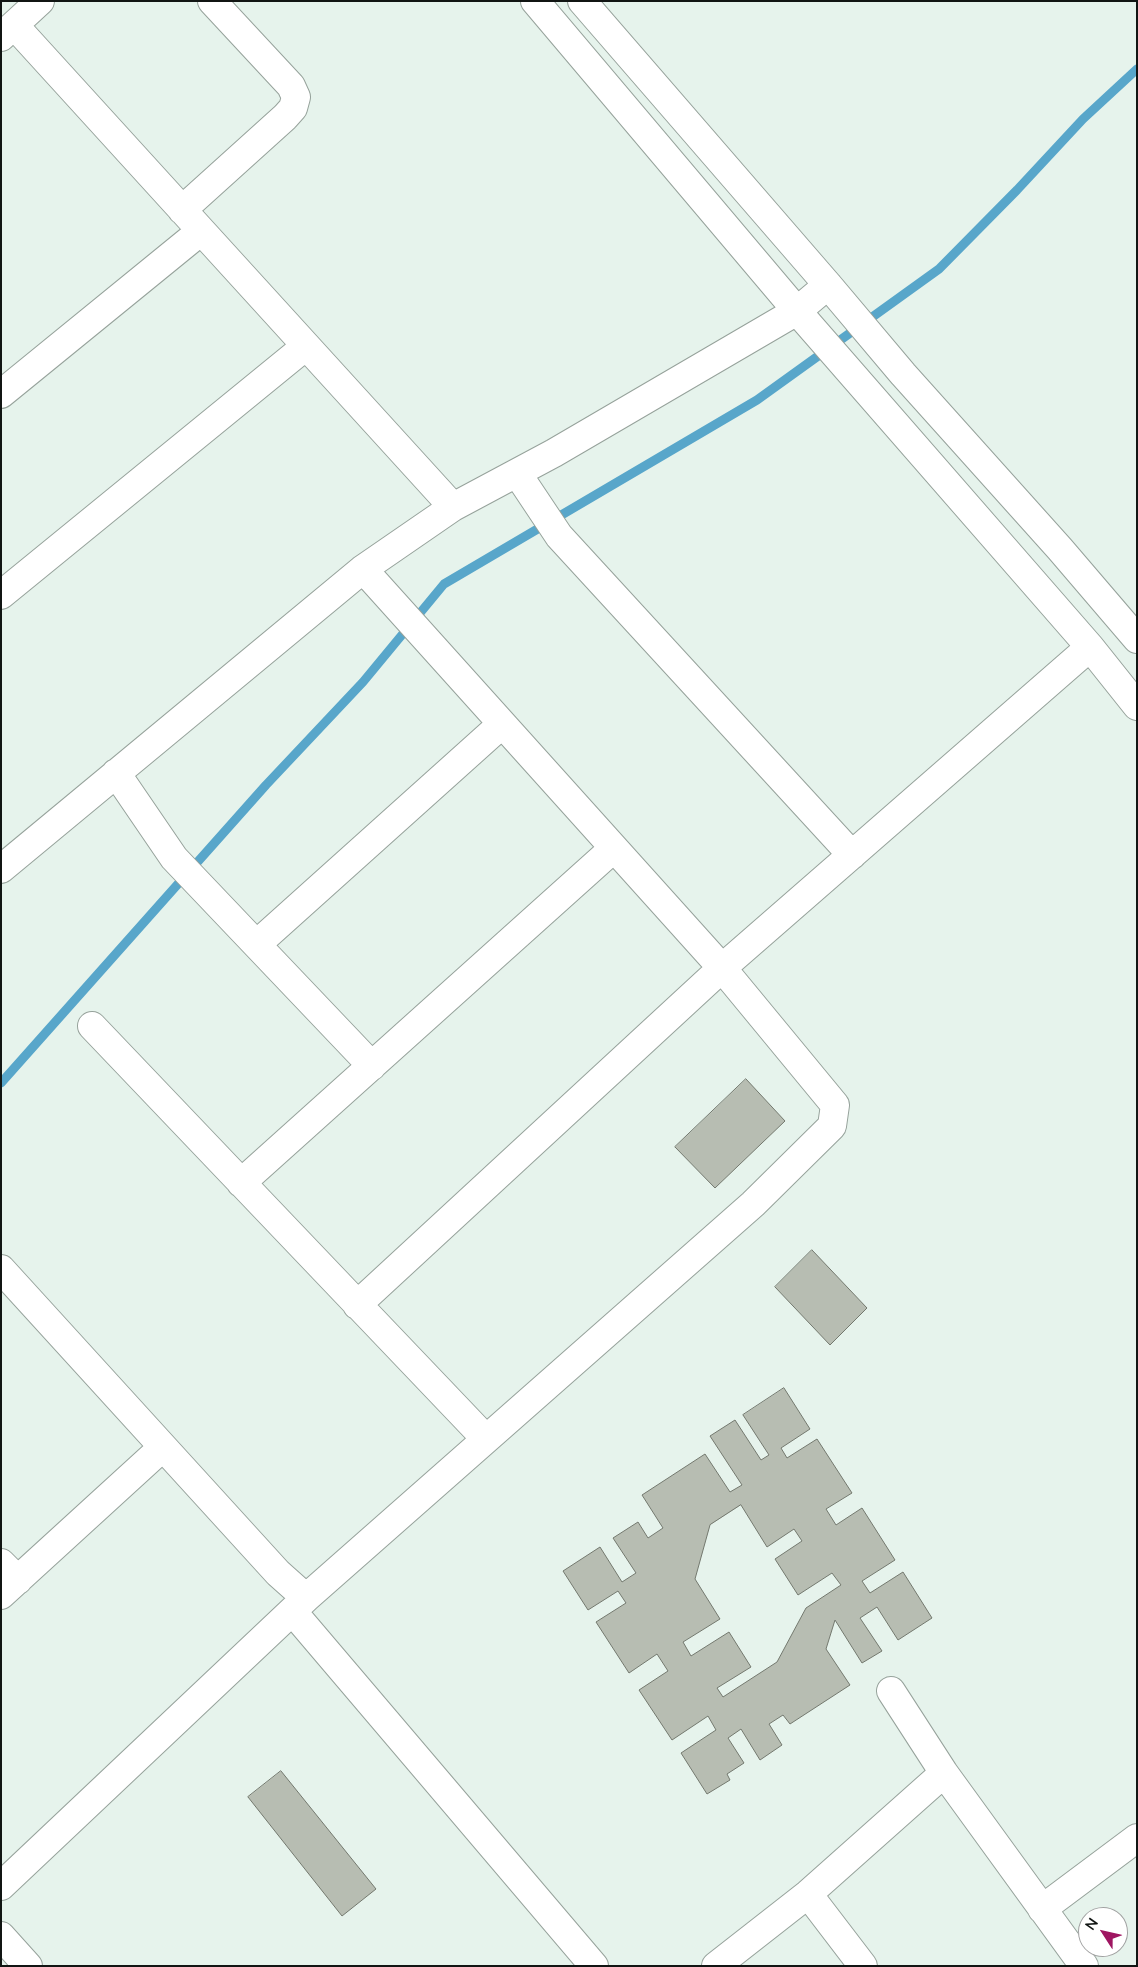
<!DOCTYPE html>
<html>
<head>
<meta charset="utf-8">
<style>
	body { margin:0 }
	#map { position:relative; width:1138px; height:1967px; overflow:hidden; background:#e6f3ec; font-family:Lato,sans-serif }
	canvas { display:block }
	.frame { position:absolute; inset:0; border:2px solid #111513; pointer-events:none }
	.north { position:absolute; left:1078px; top:1907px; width:50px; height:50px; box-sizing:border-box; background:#fff; border:1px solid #a0a1a1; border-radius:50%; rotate:305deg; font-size:14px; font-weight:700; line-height:20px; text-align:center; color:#111513 }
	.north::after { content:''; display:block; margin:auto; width:18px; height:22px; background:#9f1662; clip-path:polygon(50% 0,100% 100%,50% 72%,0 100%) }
</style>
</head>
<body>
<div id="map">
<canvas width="1138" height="1967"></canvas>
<div class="frame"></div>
<div class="north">N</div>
</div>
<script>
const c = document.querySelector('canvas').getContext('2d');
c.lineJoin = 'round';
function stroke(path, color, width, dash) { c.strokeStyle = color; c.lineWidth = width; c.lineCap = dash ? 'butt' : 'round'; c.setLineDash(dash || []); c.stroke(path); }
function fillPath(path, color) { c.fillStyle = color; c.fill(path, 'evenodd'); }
const stream = new Path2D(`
	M1 1083 266 785 363 682 444 584 757 400 939 269 1017 190 1083 119 1137 69`);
const building = new Path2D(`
	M746 1079 785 1121 715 1188 675 1147Z
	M812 1250 867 1308 830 1345 775 1287Z
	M784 1388 810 1429 781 1448 787 1458 817 1439 852 1493 826 1509 836 1525 862 1508 895 1560 862 1581 870 1593 903 1572 932 1618 898 1640 877 1607 860 1618 882 1651 862 1663 835 1620 826 1649 850 1685 790 1724 783 1715 769 1724 782 1745 760 1760 741 1729 728 1738 744 1763 727 1774 730 1780 707 1794 681 1753 716 1730 708 1716 672 1740 639 1690 668 1671 657 1654 629 1673 596 1622 626 1603 618 1591 588 1610 563 1571 600 1547 622 1582 636 1573 613 1538 638 1522 648 1538 663 1528 642 1495 705 1454 730 1492 742 1485 710 1436 735 1420 761 1460 769 1455 743 1415ZM741 1505 767 1547 794 1529 802 1541 775 1559 798 1595 832 1573 841 1585 806 1608 777 1662 723 1697 717 1688 751 1667 729 1632 691 1656 683 1642 720 1619 695 1579 710 1525Z
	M281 1771 376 1889 342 1916 248 1797Z`);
const minor = new Path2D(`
	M535 1 797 311 1090 647 1137 706
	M582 1 828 285 903 374 1060 549 1137 639
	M14 25 453 507
	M1 37 40 1
	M182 210 285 117 293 108 296 97 291 86 212 1
	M1 394 201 231
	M517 473 559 536 852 855
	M1 595 306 346
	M116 773 174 858 372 1066
	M1 869 363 569 453 507 554 453 797 311 828 285
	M257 944 502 724
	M92 1026 486 1439
	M241 1183 614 848
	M1 1269 278 1573 306 1598
	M357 1305 722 968 363 569
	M1 1563 18 1580
	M1 1595 163 1447
	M293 1612 594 1966
	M891 1691 944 1773 1084 1966
	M1 1886 306 1598 753 1204 832 1126 835 1105 722 968 1090 647
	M808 1894 863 1966
	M1042 1909 1137 1838
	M1 1936 28 1966
	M716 1966 808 1894 944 1773`);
stroke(stream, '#58a6ca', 9);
fillPath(building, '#b7bdb2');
stroke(building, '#73786e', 1);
stroke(minor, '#96a29b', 30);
stroke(minor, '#fff', 28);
</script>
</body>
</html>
